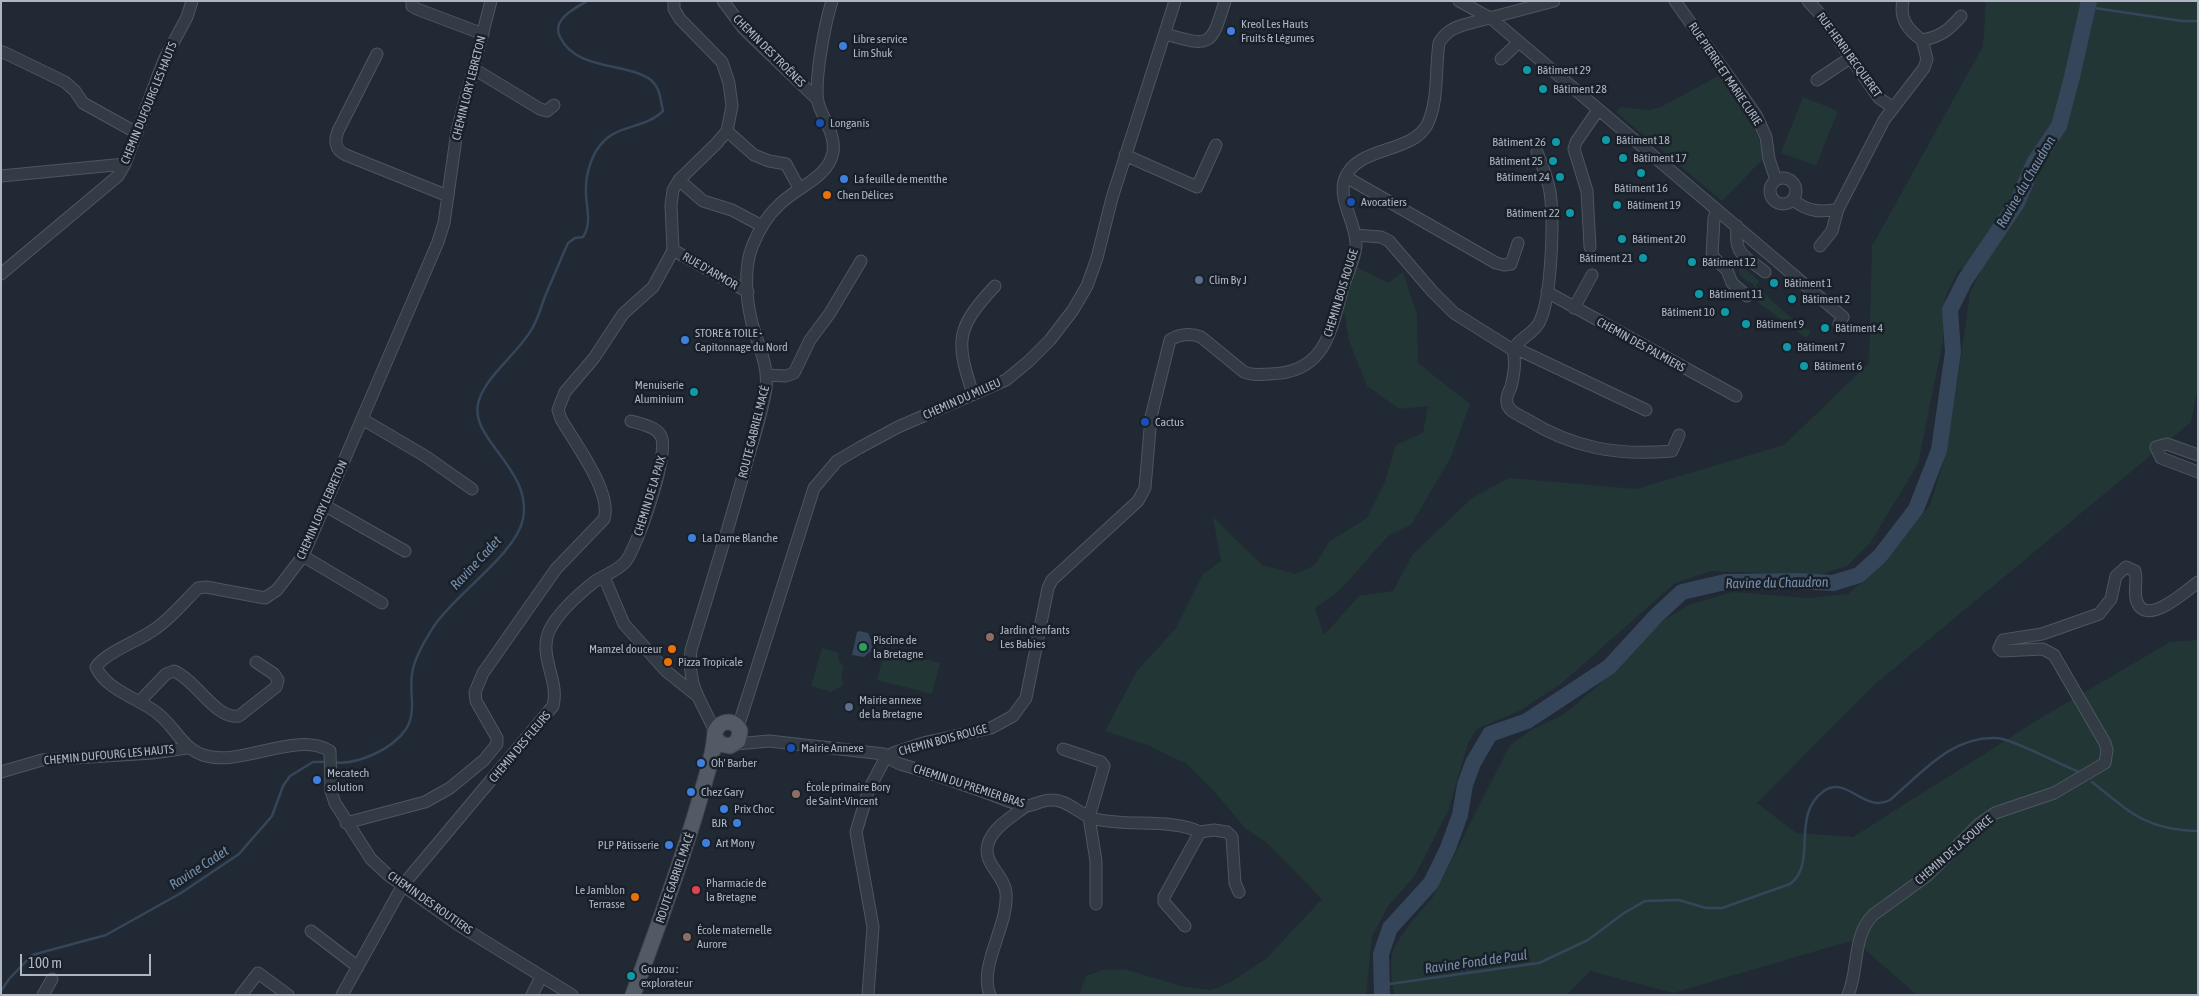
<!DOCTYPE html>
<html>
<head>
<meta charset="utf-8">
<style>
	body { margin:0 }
	#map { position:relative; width:2199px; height:996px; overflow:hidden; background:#202934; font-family:"Asap Condensed",sans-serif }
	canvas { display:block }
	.frame { position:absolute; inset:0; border:2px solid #adb6c2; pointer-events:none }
	.scale { position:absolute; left:20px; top:954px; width:131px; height:22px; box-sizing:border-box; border:2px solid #adb6c2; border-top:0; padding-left:6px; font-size:15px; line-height:18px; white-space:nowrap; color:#adb6c2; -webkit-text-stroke:4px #192029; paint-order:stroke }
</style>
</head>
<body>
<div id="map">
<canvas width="2199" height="996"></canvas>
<div class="frame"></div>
<div class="scale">100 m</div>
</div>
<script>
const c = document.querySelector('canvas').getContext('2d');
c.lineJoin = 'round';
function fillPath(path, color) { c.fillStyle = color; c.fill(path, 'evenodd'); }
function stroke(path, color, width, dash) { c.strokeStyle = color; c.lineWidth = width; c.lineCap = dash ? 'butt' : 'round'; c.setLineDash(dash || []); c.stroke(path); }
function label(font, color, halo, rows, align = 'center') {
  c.font = font + ' "Asap Condensed",sans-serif'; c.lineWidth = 5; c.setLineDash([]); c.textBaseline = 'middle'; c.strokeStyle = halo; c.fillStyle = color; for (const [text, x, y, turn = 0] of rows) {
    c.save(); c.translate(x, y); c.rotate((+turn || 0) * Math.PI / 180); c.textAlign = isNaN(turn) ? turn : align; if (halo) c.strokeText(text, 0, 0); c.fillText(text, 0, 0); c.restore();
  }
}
const green = new Path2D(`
	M1986 1H2198V387L2191 422 1874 685 1757 803 1796 833 1853 837 2041 718 2170 642 2198 640V995H1917L1854 940 1673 993 1590 971 1567 995H1394C1392 982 1390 969 1392 955 1394 941 1422 909 1433 897L1510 745 1531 730 1564 714 1599 685 1636 645 1664 620 1689 605 1732 592 1808 598 1848 594 1876 571 1930 505 1942 467 1958 378 1970 293 1980 273 1974 267 1959 269 1945 297 1943 341 1918 464 1870 543 1847 566 1818 575 1711 571 1675 583 1562 683 1521 710 1477 729 1468 743 1448 811 1414 877 1388 906 1372 937 1366 995H1079L1086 976 1103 970 1124 969 1185 987 1211 990 1229 983 1266 959 1322 899 1268 844 1245 828 1220 798 1187 764 1147 745 1105 731 1137 671 1176 628 1203 574 1221 561 1213 517 1262 565 1296 574 1315 565 1329 542 1367 518 1385 482 1396 445 1423 433 1428 406 1399 409 1367 386 1349 341 1343 305 1353 265 1388 283 1403 272 1417 315 1418 363 1470 404 1451 457 1411 525 1389 535 1340 590 1315 608 1324 635 1359 596 1393 591 1413 554 1472 498 1509 478 1636 489 1784 445 1869 363 1872 246 1983 46Z
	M1720 75C1738 102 1760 126 1763 159L1722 201 1616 112 1620 107 1649 110 1661 107Z
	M1803 97 1838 111 1816 166 1781 153Z
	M1738 263 1759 281 1756 286C1773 301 1791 319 1811 332L1806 338 1748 295 1754 285 1740 276Z
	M822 648 839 653 838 658 844 668 841 677 844 685 831 692 811 686Z
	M885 649 940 663 932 694 877 680Z`);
const water = new Path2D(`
	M859 631 868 633 873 644 872 650 864 657 852 655 857 632Z`);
const stream = new Path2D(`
	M2088 7 2182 21H2198
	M333 762C356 766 393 749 406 729 417 712 409 692 412 674 414 658 426 639 434 626 455 594 516 554 523 519 533 468 466 438 479 400 489 372 519 353 533 327 538 318 541 308 544 299 552 280 560 261 568 243L575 238 583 237C593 222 585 205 586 188 586 173 592 153 603 142 618 125 646 128 663 111 660 99 661 89 651 80 627 62 576 71 560 37 551 20 575 8 587 1
	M2092 782C2131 813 2145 829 2198 831
	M1382 985 1539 963 1588 940 1624 913 1645 901 1679 900 1706 908H1722L1790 884C1818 864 1790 814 1824 791 1847 775 1865 814 1890 800 1921 774 1951 736 1996 738 2011 738 2059 764 2077 771
	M1 991 9 979 32 955 106 935 181 893 239 854 272 816 283 786 290 776 313 762H328`);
const river = new Path2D(`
	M1382 995 1381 954 1390 928 1431 883 1448 848 1460 815 1465 785 1473 763 1490 734 1527 721 1609 667 1657 615 1682 592 1725 582 1797 581 1833 583 1859 575 1880 556 1916 509 1939 450 1953 352 1950 310 1965 280 2017 203 2034 163 2059 126 2072 77 2089 1`);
const minor = new Path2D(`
	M412 1V6L417 9 483 34
	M491 1 457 131 444 223 438 242 303 556 277 590 265 598 206 587 198 588C184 602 171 618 155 629 139 641 106 652 96 667 106 689 134 697 153 710 173 722 180 747 203 755 240 768 296 730 330 751L331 791 335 803 371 859 388 875 457 924 572 995
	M723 1 744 29 818 100
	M1459 1 1492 19 1843 317 1839 324
	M1675 1 1756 115 1766 137 1769 159 1776 180
	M1808 1 1820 14 1879 98 1892 107
	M1165 34C1211 47 1211 47 1225 1
	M1922 40C1941 37 1950 29 1961 16
	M3 52 65 82 75 91 83 103 137 133
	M377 54 338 131C334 141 335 150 346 155L448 196
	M1501 59 1519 42
	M474 69 540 109 547 111 554 105
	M1817 80 1850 58
	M727 131 754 155 769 161 786 164 799 188
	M1125 155 1197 187 1216 145
	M1 176 125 164
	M1346 177 1496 263 1504 265 1511 264 1518 243
	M1770 191a13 13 0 1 1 26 0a13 13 0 1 1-26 0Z
	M679 180 703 201 732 210 762 226
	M1793 200C1807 211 1820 213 1838 209
	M1717 210 1714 218 1712 256 1727 270 1732 283 1747 296
	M1737 226C1734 256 1744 255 1765 272
	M1355 235 1381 237 1389 241 1432 291 1454 313 1513 350
	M1820 246 1832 231 1838 209 1884 120 1924 68 1927 59 1922 40C1908 30 1899 19 1903 1
	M1590 247 1587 191 1574 149 1576 142 1598 110
	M673 250 748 292
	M1 274 118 176 125 164 164 60 187 17 192 1
	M1547 292 1736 396
	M1574 308 1592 275
	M1515 348 1646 410
	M1513 350C1516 363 1514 374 1511 387 1509 391 1506 398 1507 402 1507 411 1519 415 1526 419 1573 448 1617 456 1672 451L1679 435
	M1513 350C1519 338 1532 335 1539 323 1552 299 1554 219 1550 192 1548 179 1542 165 1537 152
	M767 375 786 376 794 373 810 340 830 313 861 261
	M973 394C955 340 956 328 995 286
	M362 419 425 456 472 489
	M2198 455 2167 444 2156 447 2161 458 2198 472
	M324 505 405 551
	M303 556 382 603
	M604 577 624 624 666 671 696 695
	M140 701 166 674 174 671C197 681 216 720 239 716L276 687 278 680 274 674 256 662
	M738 727 814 488 837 461 859 448 898 427 1006 380 1029 361 1050 340 1073 310 1087 286 1097 258 1112 198 1175 1
	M715 732C701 699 687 687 691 650 710 588 729 527 746 465 753 440 762 414 766 388 769 363 756 342 751 319 746 297 744 268 752 247 758 232 766 217 778 206 794 188 829 178 833 152 836 134 822 118 818 102 814 80 825 23 832 1
	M736 744 769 741 884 754
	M1063 749 1101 762 1104 766 1089 817 1096 861V904
	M893 753 927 742 991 728 1013 716 1026 698 1048 588 1052 580 1138 501 1145 488 1151 417 1170 340C1179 334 1191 333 1201 337L1244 372C1252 376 1262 374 1270 374 1326 373 1331 330 1343 287 1347 274 1356 257 1356 244 1356 223 1339 202 1344 181 1355 145 1410 155 1427 125 1439 101 1435 69 1439 43 1445 33 1451 29 1463 25L1554 1
	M886 757 900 764C928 772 956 782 984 792 997 796 1011 803 1024 806 1032 807 1041 800 1050 800 1068 799 1079 815 1095 819 1128 827 1171 818 1200 832L1164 897V902L1185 926
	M1 772 42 760 153 753 187 748
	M346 823 425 802 450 788 484 760 497 744V738L476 701 475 692 483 673 556 569 604 519C613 493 574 442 561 419L558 410 565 392 594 358 623 314 653 287 669 258 673 250 671 205 673 190 679 180 716 144 727 131 732 106 729 83 722 62 680 19 674 9V1
	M1200 832 1214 830 1227 832 1232 837 1235 883 1239 892
	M311 931 358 967
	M43 995 52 979
	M241 995 258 973 288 995
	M342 995 403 885 553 706C560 679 537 656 550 629 559 612 579 594 594 582 604 575 618 571 626 561 638 545 670 453 661 436 656 426 640 424 631 421
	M532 995 541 977
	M868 995 873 927 856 832 869 789 886 757
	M990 995C978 966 1009 925 1006 893 1005 875 982 864 988 844 993 827 1013 816 1026 806
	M1848 995C1859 970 1852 936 1873 915L1928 875 1979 824 1995 813 2054 793 2105 763 2107 750 2105 743 2054 655 2043 649 2002 651 1999 648 2003 640 2042 634 2099 614 2111 599 2116 576 2126 567 2135 571C2138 581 2133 592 2137 602 2147 627 2186 591 2198 582`);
const major = new Path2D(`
	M633 995C656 931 680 868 699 802 705 779 714 756 715 732 720 719 735 719 740 731L738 741 730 746 720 744 715 737`);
const markers = [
	[1231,31,5,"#3f7fe0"],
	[843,46,5,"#3f7fe0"],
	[1527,70,5,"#0f9aa8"],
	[1543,89,5,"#0f9aa8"],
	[820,123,5,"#1a4fb4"],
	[1606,140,5,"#0f9aa8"],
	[1556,142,5,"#0f9aa8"],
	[1623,158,5,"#0f9aa8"],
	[1553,161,5,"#0f9aa8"],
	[1641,173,5,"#0f9aa8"],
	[1560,177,5,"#0f9aa8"],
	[844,179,5,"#3f7fe0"],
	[827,195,5,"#e8710a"],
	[1351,202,5,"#1a4fb4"],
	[1617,205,5,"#0f9aa8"],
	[1570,213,5,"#0f9aa8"],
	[1622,239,5,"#0f9aa8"],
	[1643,258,5,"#0f9aa8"],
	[1692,262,5,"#0f9aa8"],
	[1199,280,5,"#5c6f8a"],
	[1774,283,5,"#0f9aa8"],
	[1699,294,5,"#0f9aa8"],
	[1792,299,5,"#0f9aa8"],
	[1725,312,5,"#0f9aa8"],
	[1746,324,5,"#0f9aa8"],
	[1825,328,5,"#0f9aa8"],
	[685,340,5,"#3f7fe0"],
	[1787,347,5,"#0f9aa8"],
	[1804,366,5,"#0f9aa8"],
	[694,392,5,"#0f9aa8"],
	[1145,422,5,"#1a4fb4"],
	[692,538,5,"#3f7fe0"],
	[990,637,5,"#8d6e63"],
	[863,647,5,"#2e9e5b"],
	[672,649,5,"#e8710a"],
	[668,662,5,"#e8710a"],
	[849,707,5,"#5c6f8a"],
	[791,748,5,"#1a4fb4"],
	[701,763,5,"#3f7fe0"],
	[317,780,5,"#3f7fe0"],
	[691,792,5,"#3f7fe0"],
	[796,794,5,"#8d6e63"],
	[724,809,5,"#3f7fe0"],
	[737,823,5,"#3f7fe0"],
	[706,843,5,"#3f7fe0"],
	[669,845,5,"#3f7fe0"],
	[696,890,5,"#e0444e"],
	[635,897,5,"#e8710a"],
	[687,937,5,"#8d6e63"],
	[631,976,5,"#0f9aa8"]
];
const poiNames = [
	["Kreol Les Hauts",1241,24],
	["Fruits & Légumes",1241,38],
	["Libre service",853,39],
	["Lim Shuk",853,53],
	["Bâtiment 29",1537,70],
	["Bâtiment 28",1553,89],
	["Longanis",830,123],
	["Bâtiment 18",1616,140],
	["Bâtiment 26",1546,142,"right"],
	["Bâtiment 17",1633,158],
	["Bâtiment 25",1543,161,"right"],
	["Bâtiment 24",1550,177,"right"],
	["La feuille de mentthe",854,179],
	["Bâtiment 16",1641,188,"center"],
	["Chen Délices",837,195],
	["Avocatiers",1361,202],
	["Bâtiment 19",1627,205],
	["Bâtiment 22",1560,213,"right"],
	["Bâtiment 20",1632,239],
	["Bâtiment 21",1633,258,"right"],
	["Bâtiment 12",1702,262],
	["Clim By J",1209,280],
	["Bâtiment 1",1784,283],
	["Bâtiment 11",1709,294],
	["Bâtiment 2",1802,299],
	["Bâtiment 10",1715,312,"right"],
	["Bâtiment 9",1756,324],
	["Bâtiment 4",1835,328],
	["STORE & TOILE -",695,333],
	["Capitonnage du Nord",695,347],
	["Bâtiment 7",1797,347],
	["Bâtiment 6",1814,366],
	["Menuiserie",684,385,"right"],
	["Aluminium",684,399,"right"],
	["Cactus",1155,422],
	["La Dame Blanche",702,538],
	["Jardin d'enfants",1000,630],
	["Les Babies",1000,644],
	["Piscine de",873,640],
	["la Bretagne",873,654],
	["Mamzel douceur",662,649,"right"],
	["Pizza Tropicale",678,662],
	["Mairie annexe",859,700],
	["de la Bretagne",859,714],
	["Mairie Annexe",801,748],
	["Oh' Barber",711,763],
	["Mecatech",327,773],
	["solution",327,787],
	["École primaire Bory",806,787],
	["de Saint-Vincent",806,801],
	["Chez Gary",701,792],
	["Prix Choc",734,809],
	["BJR",727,823,"right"],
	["Art Mony",716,843],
	["PLP Pâtisserie",659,845,"right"],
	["Pharmacie de",706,883],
	["la Bretagne",706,897],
	["Le Jamblon",625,890,"right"],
	["Terrasse",625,904,"right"],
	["École maternelle",697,930],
	["Aurore",697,944],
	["Gouzou :",641,969],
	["explorateur",641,983]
];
const streetNames = [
	["CHEMIN DES TROËNES",769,51,45],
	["RUE HENRI BECQUERET",1849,55,54],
	["RUE PIERRE ET MARIE CURIE",1725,74,56],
	["CHEMIN LORY LEBRETON",469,88,-76],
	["CHEMIN DUFOURG LES HAUTS",149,103,-68],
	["RUE D'ARMOR",710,271,30],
	["CHEMIN BOIS ROUGE",1341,293,-73],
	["CHEMIN DES PALMIERS",1641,345,29],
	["CHEMIN DU MILIEU",962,399,-24],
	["ROUTE GABRIEL MACÉ",754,432,-76],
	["CHEMIN DE LA PAIX",650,496,-73],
	["CHEMIN LORY LEBRETON",322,510,-66],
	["CHEMIN BOIS ROUGE",943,740,-15],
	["CHEMIN DES FLEURS",520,747,-50],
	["CHEMIN DUFOURG LES HAUTS",109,755,-5],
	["CHEMIN DU PREMIER BRAS",969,786,18],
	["CHEMIN DE LA SOURCE",1954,850,-41],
	["ROUTE GABRIEL MACÉ",675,878,-71],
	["CHEMIN DES ROUTIERS",430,903,35]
];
const waterNames = [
	["Ravine du Chaudron",2026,182,-60],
	["Ravine Cadet",476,563,-47],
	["Ravine du Chaudron",1777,583,-1],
	["Ravine Cadet",199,868,-33],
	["Ravine Fond de Paul",1476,962,-8]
];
fillPath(green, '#233636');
fillPath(water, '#35465a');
stroke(stream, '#35465a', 2.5);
stroke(river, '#35465a', 16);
stroke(minor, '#4e5660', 13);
stroke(major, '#3d444e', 17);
stroke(minor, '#333b45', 11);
stroke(major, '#515a65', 15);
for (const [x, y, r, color] of markers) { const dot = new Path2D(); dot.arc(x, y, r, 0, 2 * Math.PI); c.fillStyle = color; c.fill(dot); stroke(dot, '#192029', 2); }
label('12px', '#adb6c2', '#192029', poiNames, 'left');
label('12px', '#adb6c2', '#192029', streetNames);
label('italic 14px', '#778ea9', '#192029', waterNames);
</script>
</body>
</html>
